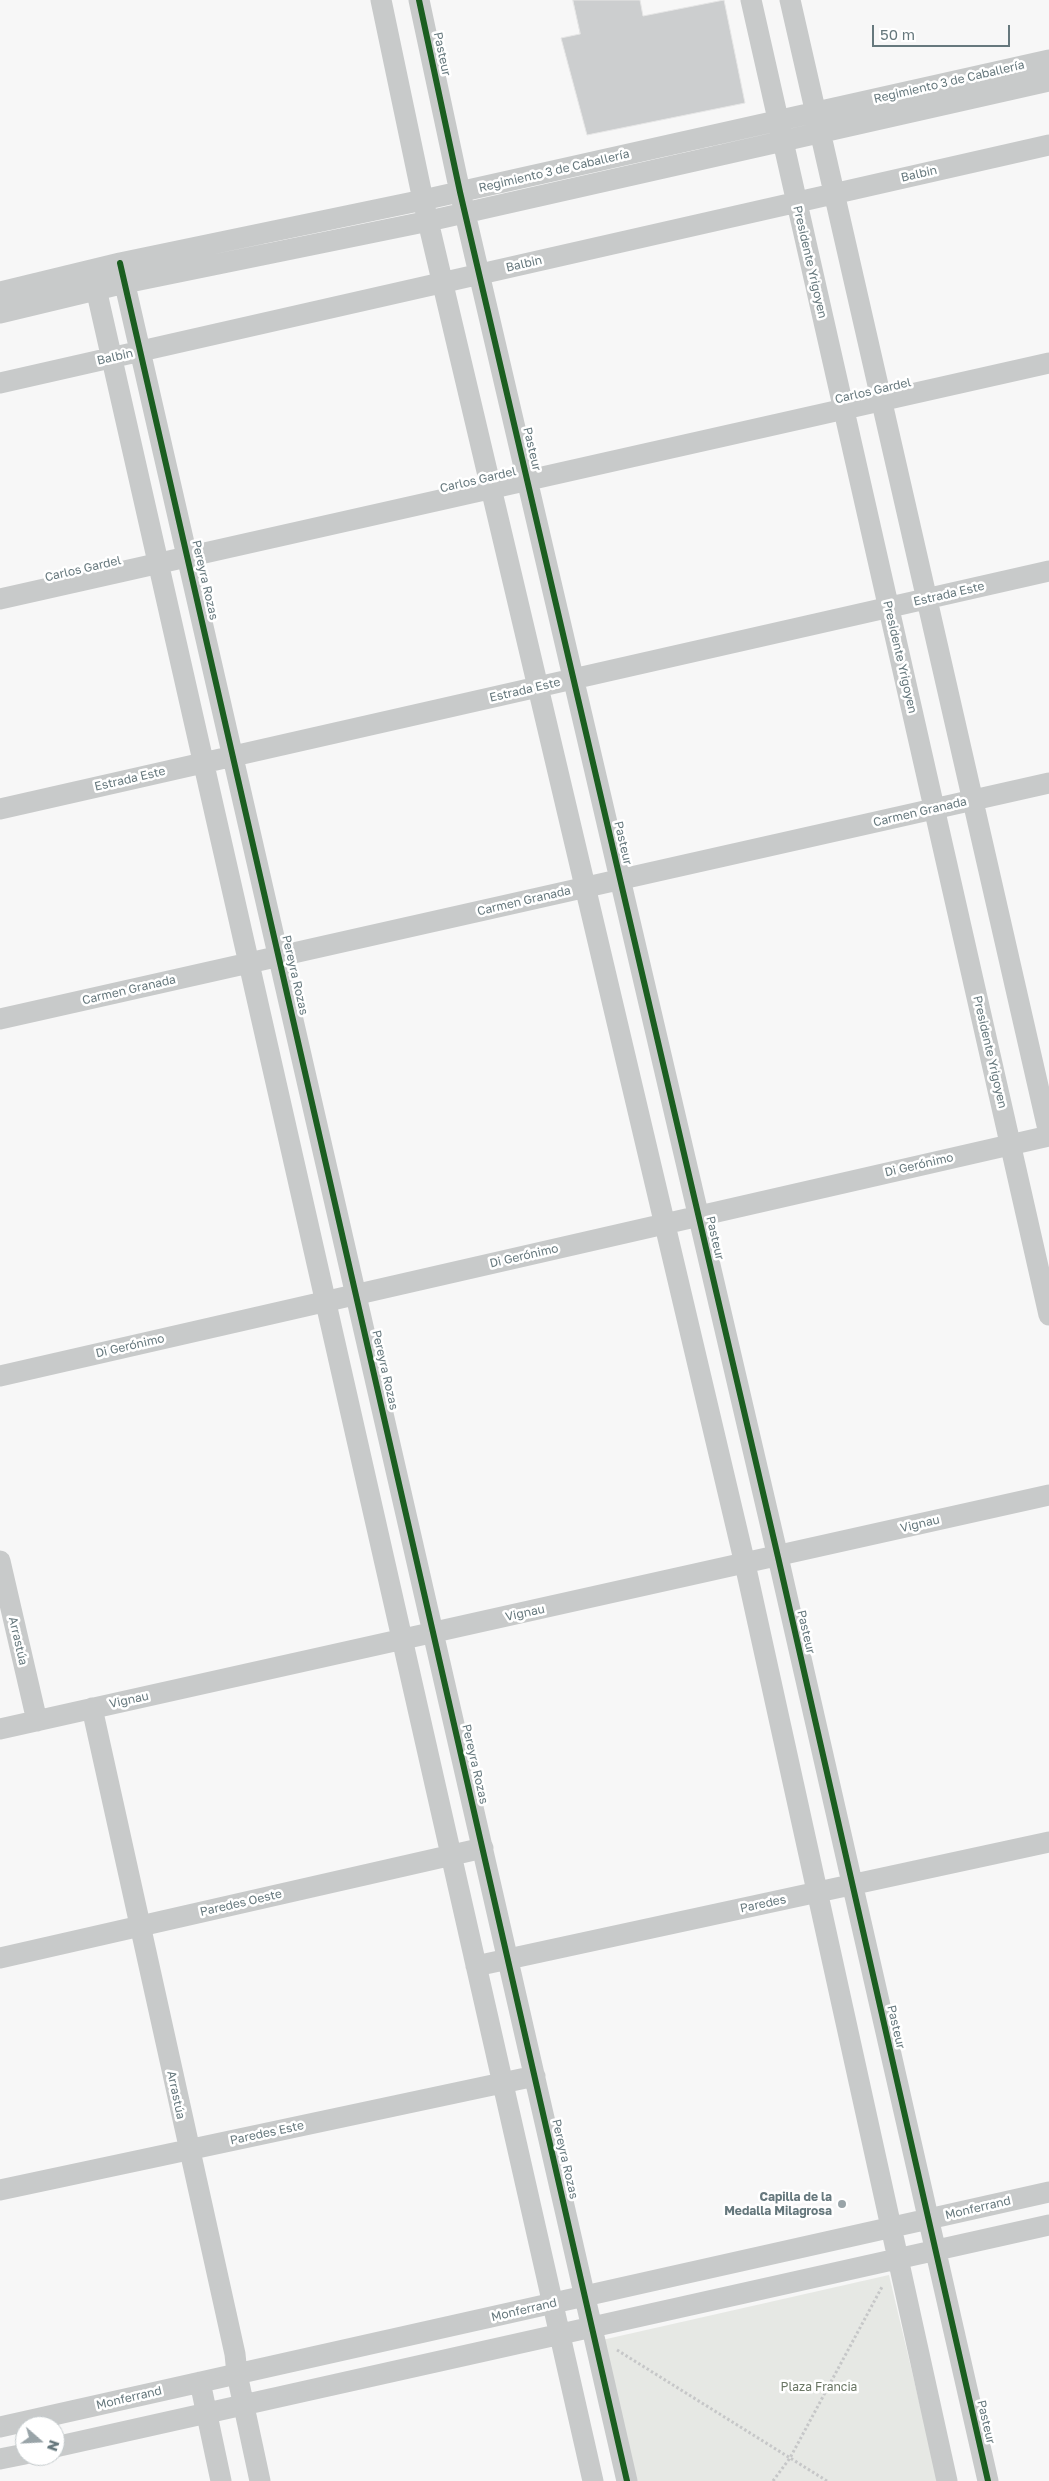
<!DOCTYPE html>
<html>
<head>
<meta charset="utf-8">
<style>
	body { margin:0 }
	#map { position:relative; width:1049px; height:2481px; overflow:hidden; background:#f7f7f7; font-family:"Golos Text",sans-serif }
	canvas { display:block }
	.north { position:absolute; left:15px; top:2416px; width:50px; height:50px; box-sizing:border-box; background:#fff; border:1px solid #c2c9cb; border-radius:50%; rotate:109deg; font-size:14px; font-weight:700; line-height:20px; text-align:center; color:#66787d }
	.north::after { content:''; display:block; margin:auto; width:18px; height:22px; background:#99a4a8; clip-path:polygon(50% 0,100% 100%,50% 72%,0 100%) }
	.scale { position:absolute; left:872px; top:25px; width:138px; height:22px; box-sizing:border-box; border:2px solid #66787d; border-top:0; padding-left:6px; font-size:15px; line-height:18px; white-space:nowrap; color:#66787d; -webkit-text-stroke:4px #fff; paint-order:stroke }
</style>
</head>
<body>
<div id="map">
<canvas width="1049" height="2481"></canvas>
<div class="north">N</div>
<div class="scale">50 m</div>
</div>
<script>
const c = document.querySelector('canvas').getContext('2d');
c.lineJoin = 'round';
function fillPath(path, color) { c.fillStyle = color; c.fill(path, 'evenodd'); }
function stroke(path, color, width, dash) { c.strokeStyle = color; c.lineWidth = width; c.lineCap = dash ? 'butt' : 'round'; c.setLineDash(dash || []); c.stroke(path); }
function label(font, color, halo, rows, align = 'center') {
  c.font = font + ' "Golos Text",sans-serif'; c.lineWidth = 5; c.setLineDash([]); c.textBaseline = 'middle'; c.strokeStyle = halo; c.fillStyle = color; for (const [text, x, y, turn = 0] of rows) {
    c.save(); c.translate(x, y); c.rotate((+turn || 0) * Math.PI / 180); c.textAlign = isNaN(turn) ? turn : align; if (halo) c.strokeText(text, 0, 0); c.fillText(text, 0, 0); c.restore();
  }
}
const green = new Path2D(`
	M889 2275 938 2481H632L602 2340Z`);
const building = new Path2D(`
	M573 0H640L643 16 724 0 745 103 587 135 561 38 580 34Z`);
const path = new Path2D(`
	M617 2350 827 2481
	M773 2481 790 2458 883 2285`);
const minor = new Path2D(`
	M381 0 423 200 745 1564 947 2481
	M419 0 460 192 778 1557 988 2481
	M751 0 1049 1315
	M790 0 1049 1134
	M120 263 627 2481
	M92 271 593 2481
	M0 292 120 263 423 200 1049 60
	M0 313 125 283 429 221 1049 81
	M0 383 1049 145
	M0 599 1049 363
	M0 809 1049 571
	M0 1019 1049 783
	M0 1376 1049 1136
	M0 1561 37 1721
	M92 1708 235 2354 237 2374 260 2481
	M0 1729 1049 1495
	M0 1958 483 1848
	M476 1966 1049 1842
	M0 2190 535 2076
	M200 2382 221 2481
	M0 2427 1049 2192
	M55 2447 1049 2225
	M0 2459 25 2454`);
const cycleway = new Path2D(`
	M419 0 460 192 778 1557 988 2481
	M120 263 627 2481`);
const markers = [
	[842,2204,5,"#99a4a8"]
];
const streetNames = [
	["Pasteur",442,54,78],
	["Regimiento 3 de Caballería",949,82,-13],
	["Regimiento 3 de Caballería",554,171,-13],
	["Balbin",919,174,-13],
	["Presidente Yrigoyen",810,262,77],
	["Balbin",524,264,-13],
	["Balbin",115,357,-13],
	["Carlos Gardel",873,391,-13],
	["Pasteur",532,449,77],
	["Carlos Gardel",478,480,-13],
	["Carlos Gardel",83,569,-13],
	["Pereyra Rozas",205,580,77],
	["Estrada Este",949,594,-13],
	["Presidente Yrigoyen",900,657,77],
	["Estrada Este",525,690,-13],
	["Estrada Este",130,779,-13],
	["Carmen Granada",920,812,-13],
	["Pasteur",623,843,77],
	["Carmen Granada",524,901,-13],
	["Pereyra Rozas",295,975,77],
	["Carmen Granada",129,990,-13],
	["Presidente Yrigoyen",990,1052,77],
	["Di Gerónimo",919,1165,-13],
	["Pasteur",715,1238,77],
	["Di Gerónimo",524,1256,-13],
	["Di Gerónimo",130,1346,-13],
	["Pereyra Rozas",385,1370,77],
	["Vignau",920,1524,-13],
	["Vignau",525,1613,-12],
	["Pasteur",806,1632,77],
	["Arrastúa",18,1641,77],
	["Vignau",129,1700,-12],
	["Pereyra Rozas",475,1764,77],
	["Paredes Oeste",241,1903,-13],
	["Paredes",763,1904,-12],
	["Pasteur",896,2027,77],
	["Arrastúa",176,2095,78],
	["Paredes Este",267,2133,-12],
	["Pereyra Rozas",565,2159,77],
	["Monferrand",978,2208,-13],
	["Monferrand",524,2310,-13],
	["Monferrand",129,2398,-13],
	["Pasteur",986,2422,77]
];
const poiNames = [
	["Capilla de la",832,2197],
	["Medalla Milagrosa",832,2211]
];
const parkNames = [
	["Plaza Francia",819,2387]
];
fillPath(green, '#e6e8e4');
fillPath(building, '#cccecf');
stroke(building, '#e6e6e6', 1);
stroke(path, '#c6c7c8', 3, [2.5, 2.5]);
stroke(minor, '#c8caca', 21);
stroke(cycleway, '#1b5e20', 6);
for (const [x, y, r, color] of markers) { const dot = new Path2D(); dot.arc(x, y, r, 0, 2 * Math.PI); c.fillStyle = color; c.fill(dot); stroke(dot, '#fff', 2); }
label('12px', '#66787d', '#fff', streetNames);
label('bold 12px', '#66787d', '#fff', poiNames, 'right');
label('12px', '#6a7664', '#fff', parkNames);
</script>
</body>
</html>
